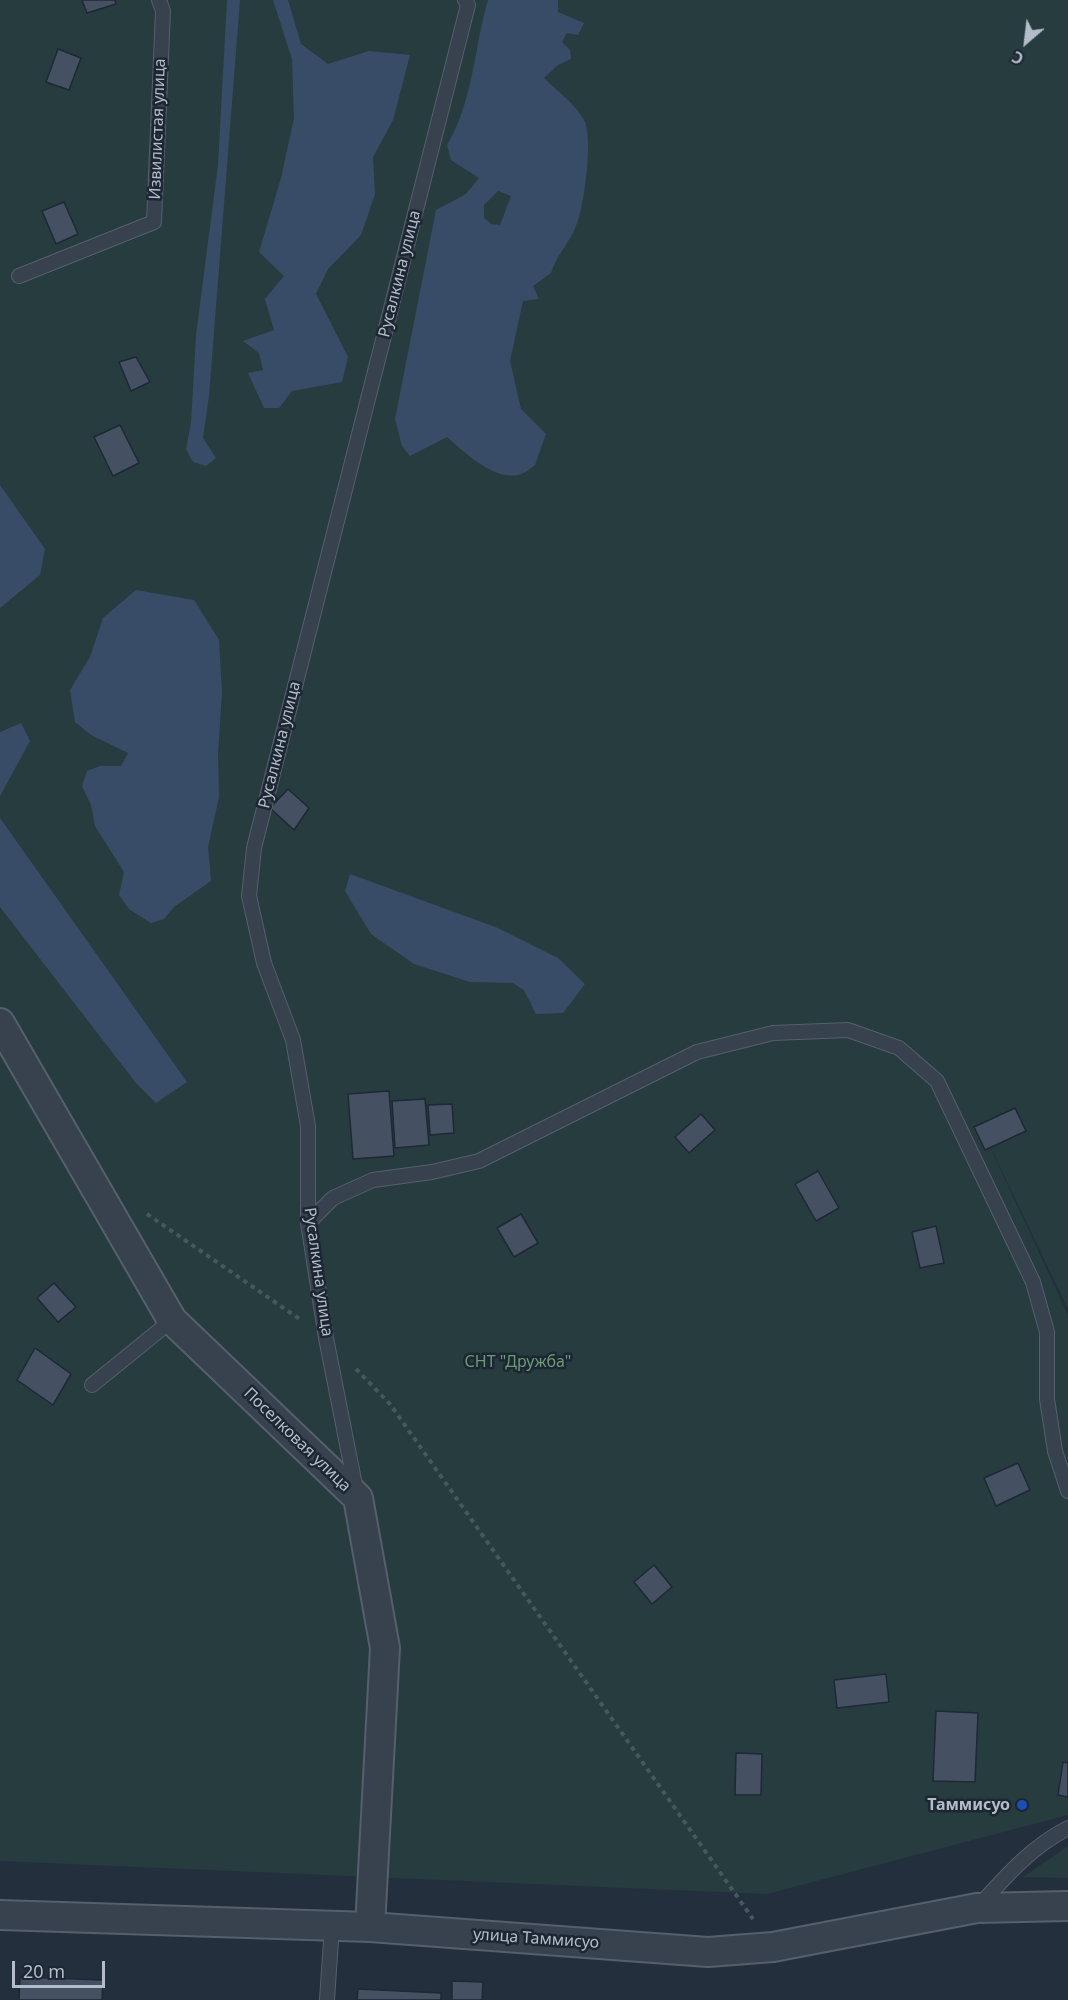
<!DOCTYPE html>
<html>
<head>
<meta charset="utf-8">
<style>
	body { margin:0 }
	#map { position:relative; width:1068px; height:2000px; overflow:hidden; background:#242f3e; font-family:"Noto Sans",sans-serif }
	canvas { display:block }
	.north { position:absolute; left:996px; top:12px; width:60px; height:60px; -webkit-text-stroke:4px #1d2633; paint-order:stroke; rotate:208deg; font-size:16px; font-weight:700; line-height:24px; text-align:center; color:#b4bcc9 }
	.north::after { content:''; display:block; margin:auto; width:21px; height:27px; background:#b4bcc9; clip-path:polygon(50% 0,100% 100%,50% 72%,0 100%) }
	.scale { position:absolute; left:12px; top:1961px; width:93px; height:27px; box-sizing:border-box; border:3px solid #b4bcc9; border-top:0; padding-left:8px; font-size:18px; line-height:21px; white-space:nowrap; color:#b4bcc9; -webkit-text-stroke:4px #1d2633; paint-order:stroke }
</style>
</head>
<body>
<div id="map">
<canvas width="1068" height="2000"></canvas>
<div class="north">С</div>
<div class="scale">20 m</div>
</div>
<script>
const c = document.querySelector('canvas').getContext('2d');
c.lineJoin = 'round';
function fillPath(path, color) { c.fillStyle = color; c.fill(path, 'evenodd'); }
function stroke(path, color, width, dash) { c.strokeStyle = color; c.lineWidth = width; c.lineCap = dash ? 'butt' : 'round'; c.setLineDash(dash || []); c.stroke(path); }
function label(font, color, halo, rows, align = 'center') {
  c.font = font + ' "Noto Sans",sans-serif'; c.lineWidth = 5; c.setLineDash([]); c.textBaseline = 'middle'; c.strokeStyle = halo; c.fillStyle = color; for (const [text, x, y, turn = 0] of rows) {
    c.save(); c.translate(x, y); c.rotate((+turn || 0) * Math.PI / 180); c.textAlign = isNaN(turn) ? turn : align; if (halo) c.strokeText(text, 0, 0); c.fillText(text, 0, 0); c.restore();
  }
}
const green = new Path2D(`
	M0 0H1068V1309L977 1119 1068 1315V1815L767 1894 0 1861Z
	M1068 1846V1878L1023 1877Z`);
const water = new Path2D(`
	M227 0H240L209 396 203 438 216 458 206 466 193 462 186 449 191 423 196 335 218 165Z
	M273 0H288L301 44 328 64 369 51 410 55 393 120 373 157 375 194 361 235 328 269 316 294 348 357 342 382 292 391 279 408H264L248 373 263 370 259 353 243 341 274 330 265 299 284 276 259 252 281 178 294 118 292 59Z
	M488 0H558V12L584 23 578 35 567 33 562 42 570 50 571 59 558 65 544 78C557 91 577 105 585 122 593 143 584 214 573 233 565 248 556 257 551 273L533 286 539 299 523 301 510 361 521 409 546 434 535 465C531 468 524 474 518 475 493 480 464 452 447 437L410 456 402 446 395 419 436 210 466 194 479 178 451 160 447 145C473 102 474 48 488 0ZM498 191 511 196 500 225 491 224 484 218V205Z
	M0 485 45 549 40 575 0 608Z
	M136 590 194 600 219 640 222 693 218 753 219 797 208 847 211 881 174 907 164 919 151 923 129 909 119 895 124 872 95 826 91 805 82 786 87 771 100 766H121L128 753 91 735 75 722 70 690 90 657 103 618Z
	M21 723 30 741 0 796V732Z
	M0 818 187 1082 156 1103 136 1083 0 907Z
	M350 874 498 928 558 958 585 984 563 1013 536 1014 524 990 513 983 470 982 414 964 371 934 345 891Z`);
const building = new Path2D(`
	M82 0H115L116 4 87 13Z
	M58 49 81 58 69 90 46 82Z
	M64 202 78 234 56 244 42 211Z
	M136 357 150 382 131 391 119 362Z
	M120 425 139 463 113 476 94 437Z
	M288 789 309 808 294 830 270 808Z
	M389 1091 394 1156 353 1159 348 1094Z
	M425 1099 429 1145 395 1148 392 1101Z
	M452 1104 454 1133 430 1135 428 1105Z
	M1015 1108 1026 1131 985 1150 974 1127Z
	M701 1114 715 1130 689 1153 675 1137Z
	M818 1171 839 1208 816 1221 795 1184Z
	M521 1214 538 1243 514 1257 497 1228Z
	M936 1226 944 1263 920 1268 912 1232Z
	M54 1283 76 1307 58 1322 37 1298Z
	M35 1348 71 1374 53 1405 17 1380Z
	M1018 1463 1030 1490 996 1506 984 1478Z
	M654 1565 672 1587 652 1604 634 1582Z
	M886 1674 889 1702 837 1708 834 1680Z
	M936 1711 978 1713 975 1782 933 1781Z
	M736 1753 762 1754 761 1795H735Z
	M1063 1762 1068 1763V1797L1058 1795Z
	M20 1977 103 1980 102 2000H19Z
	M452 1981 483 1982 482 2000H452Z
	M358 1989 441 1993V2000H357Z`);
const path = new Path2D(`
	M147 1214 301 1320
	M356 1369 390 1404 753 1919`);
const service = new Path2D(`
	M19 276 154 222 163 11 159 0
	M308 1223 333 1198 373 1180 432 1172 479 1161 697 1052 773 1033 848 1030 899 1048 937 1081 1033 1282 1047 1332V1399L1055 1451 1068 1491
	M92 1385 172 1320
	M356 1490 326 1338 308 1223V1126L293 1040 264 963 249 896 254 848 468 5 465 0
	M978 1907C1006 1876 1031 1847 1068 1828
	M327 2000 332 1925`);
const minor = new Path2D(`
	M0 1023 172 1320 358 1498 385 1648 370 1927
	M0 1915 370 1927 708 1952 773 1947 977 1908 1068 1906`);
const markers = [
	[1022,1805,6,"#1a4fb4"]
];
const streetNames = [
	["Извилистая улица",158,129,-88],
	["Русалкина улица",400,274,-76],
	["Русалкина улица",280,745,-76],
	["Русалкина улица",318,1272,82],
	["Поселковая улица",297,1440,44],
	["улица Таммисуо",536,1939,4]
];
const parkNames = [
	["СНТ \"Дружба\"",518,1362]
];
const poiNames = [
	["Таммисуо",1010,1805]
];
fillPath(green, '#263c3f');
fillPath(water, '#394c67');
fillPath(building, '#455162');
stroke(building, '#1f2835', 1.5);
stroke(service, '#565f6c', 16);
stroke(minor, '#565f6c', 32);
stroke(path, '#44595c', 4, [4.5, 4.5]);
stroke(service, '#38414e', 14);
stroke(minor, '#38414e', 28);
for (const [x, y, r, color] of markers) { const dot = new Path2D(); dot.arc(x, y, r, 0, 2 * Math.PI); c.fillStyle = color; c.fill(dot); stroke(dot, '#1d2633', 2); }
label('16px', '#b4bcc9', '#1d2633', streetNames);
label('16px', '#6b9a76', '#1d2633', parkNames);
label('bold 16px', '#b4bcc9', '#1d2633', poiNames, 'right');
</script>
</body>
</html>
